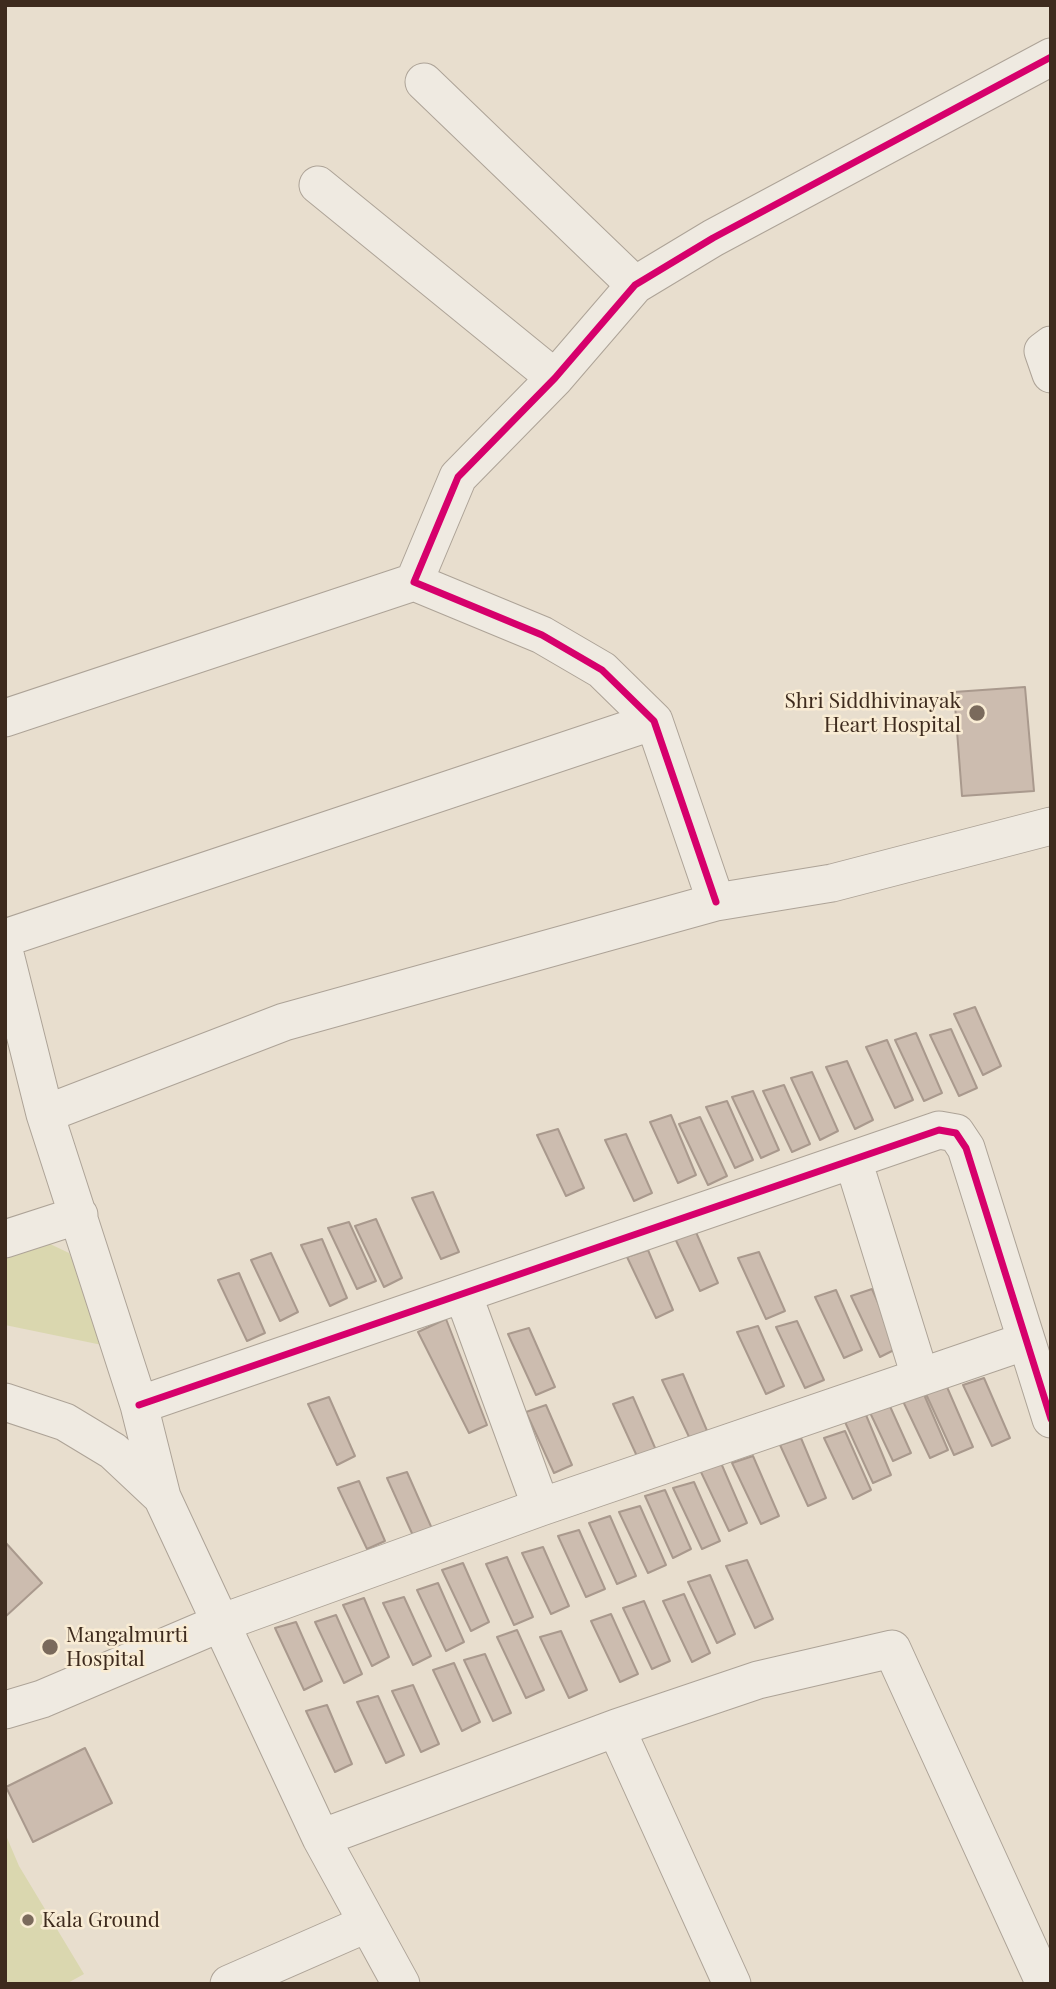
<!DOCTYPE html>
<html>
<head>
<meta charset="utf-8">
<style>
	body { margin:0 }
	#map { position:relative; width:1056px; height:1989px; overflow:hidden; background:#e8dece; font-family:"Playfair Display",serif }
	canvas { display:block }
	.frame { position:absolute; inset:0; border:7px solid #3e2b1e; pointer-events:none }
</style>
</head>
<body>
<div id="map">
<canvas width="1056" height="1989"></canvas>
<div class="frame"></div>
</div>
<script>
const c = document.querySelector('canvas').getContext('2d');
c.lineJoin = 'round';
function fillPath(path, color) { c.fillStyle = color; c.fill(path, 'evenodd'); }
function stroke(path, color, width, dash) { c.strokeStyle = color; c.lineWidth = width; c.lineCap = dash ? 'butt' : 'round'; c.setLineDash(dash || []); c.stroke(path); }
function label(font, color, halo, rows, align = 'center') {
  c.font = font + ' "Playfair Display",serif'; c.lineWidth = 5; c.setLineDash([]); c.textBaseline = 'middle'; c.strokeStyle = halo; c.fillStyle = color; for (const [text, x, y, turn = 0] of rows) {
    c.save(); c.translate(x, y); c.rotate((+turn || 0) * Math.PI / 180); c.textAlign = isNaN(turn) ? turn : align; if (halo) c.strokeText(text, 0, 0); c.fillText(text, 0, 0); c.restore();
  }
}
const green = new Path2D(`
	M48 1243 69 1253 99 1316 102 1345 5 1325V1252Z
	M5 1833 19 1866 84 1974 66 1984H5Z`);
const building = new Path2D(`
	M1025 687 1034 791 962 796 954 692Z
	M975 1007 1001 1066 983 1075 954 1014Z
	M951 1029 977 1088 959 1096 930 1035Z
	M916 1033 942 1093 924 1101 895 1040Z
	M887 1040 913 1100 895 1108 866 1047Z
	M847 1061 873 1120 855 1129 826 1067Z
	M812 1072 838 1131 820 1140 791 1078Z
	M784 1085 810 1144 792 1152 763 1091Z
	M753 1091 779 1150 761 1158 732 1097Z
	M727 1101 753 1160 735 1168 706 1107Z
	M671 1115 696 1175 678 1183 650 1122Z
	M700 1117 727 1176 708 1185 679 1124Z
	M558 1129 584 1188 566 1196 537 1135Z
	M626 1134 652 1193 634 1201 605 1140Z
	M433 1192 459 1252 441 1259 412 1198Z
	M376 1219 402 1278 384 1287 355 1226Z
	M349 1222 376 1281 357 1289 328 1228Z
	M692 1223 718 1283 700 1291 671 1230Z
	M322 1239 347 1298 330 1306 301 1245Z
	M648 1250 673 1310 656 1318 627 1257Z
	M759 1252 785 1311 766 1319 738 1258Z
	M271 1253 298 1312 280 1321 251 1260Z
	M239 1273 265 1333 247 1341 218 1280Z
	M872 1289 898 1348 880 1357 851 1296Z
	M836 1290 862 1350 844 1358 815 1297Z
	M446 1319 487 1425 469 1433 418 1332Z
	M797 1321 824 1380 805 1388 776 1327Z
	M758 1326 784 1386 766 1394 737 1332Z
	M529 1328 555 1387 536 1395 508 1334Z
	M683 1374 708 1433 691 1441 662 1380Z
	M984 1378 1010 1438 992 1446 963 1385Z
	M947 1387 973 1447 954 1455 926 1394Z
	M922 1390 948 1450 930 1458 901 1397Z
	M884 1393 911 1453 893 1461 864 1400Z
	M329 1397 355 1456 337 1465 308 1404Z
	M633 1397 659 1457 641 1465 613 1404Z
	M546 1405 572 1465 554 1473 526 1412Z
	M866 1415 891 1475 873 1483 845 1422Z
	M845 1431 871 1490 853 1499 824 1438Z
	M801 1438 826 1498 808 1506 780 1445Z
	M753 1456 779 1516 761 1524 732 1463Z
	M721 1463 747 1523 729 1531 700 1470Z
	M407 1472 433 1531 415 1540 387 1478Z
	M359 1481 385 1541 367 1549 338 1488Z
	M694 1482 720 1541 702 1549 673 1488Z
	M665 1490 691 1549 673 1558 645 1496Z
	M640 1506 666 1565 648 1573 619 1512Z
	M610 1516 636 1576 617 1584 589 1523Z
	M579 1530 605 1589 586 1597 558 1536Z
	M5 1542 42 1583 5 1617Z
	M543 1547 569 1606 551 1614 522 1553Z
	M507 1557 533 1617 514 1625 486 1564Z
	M747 1560 773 1619 755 1628 726 1566Z
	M463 1563 489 1622 471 1631 442 1570Z
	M710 1575 735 1634 717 1643 688 1582Z
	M438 1583 464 1642 446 1651 417 1590Z
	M684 1594 710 1653 692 1662 663 1601Z
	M404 1597 431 1656 413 1665 383 1603Z
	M364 1598 389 1657 372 1666 343 1605Z
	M644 1601 670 1661 652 1669 623 1608Z
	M611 1614 638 1674 620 1682 591 1621Z
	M336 1615 362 1674 344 1683 315 1622Z
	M296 1622 322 1681 304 1690 275 1628Z
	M517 1630 544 1690 526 1698 497 1637Z
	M561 1631 587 1690 569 1698 540 1637Z
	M485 1654 511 1713 493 1721 464 1660Z
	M454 1663 480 1722 462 1731 433 1670Z
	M413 1685 439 1744 421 1752 392 1691Z
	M378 1696 404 1755 386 1763 357 1702Z
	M327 1705 352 1764 335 1772 306 1711Z
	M85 1748 112 1803 33 1842 6 1787Z`);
const street = new Path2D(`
	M424 82 635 285
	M318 185 555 378
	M1051 345 1043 351 1051 374
	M5 718 414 582
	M716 902 654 721 602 670 542 635 414 582 458 477 555 378 635 285 713 238 1051 57
	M5 938 654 721
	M5 954 45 1114 139 1405 162 1497
	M45 1114 284 1022 716 902 832 883 1051 826
	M853 1160 920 1376
	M5 1239 79 1215
	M463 1294 541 1507
	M5 1402 65 1422 113 1451 162 1497 321 1838 401 1984
	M139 1405 939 1130 956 1133 966 1148 1051 1419
	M5 1710 42 1699 218 1624 541 1507 1026 1341
	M616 1728 732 1984
	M321 1838 616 1728 758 1680 892 1649 1045 1984
	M229 1984 366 1924`);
const cycleway = new Path2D(`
	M716 902 654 721 602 670 542 635 414 582 458 477 555 378 635 285 713 238 1051 57
	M139 1405 939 1130 956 1133 966 1148 1051 1419`);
const markers = [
	[977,713,9,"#7a6a5c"],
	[50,1647,9,"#7a6a5c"],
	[28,1920,7,"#7a6a5c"]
];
const poiNames = [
	["Shri Siddhivinayak",961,701,"right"],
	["Heart Hospital",961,725,"right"],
	["Mangalmurti",66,1635],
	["Hospital",66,1659],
	["Kala Ground",42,1920]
];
fillPath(green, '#dad7af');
fillPath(building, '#ccbcaf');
stroke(building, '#a9998d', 2);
stroke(street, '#ada397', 39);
stroke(street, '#efeae1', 37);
stroke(cycleway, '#d6006c', 7);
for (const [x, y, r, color] of markers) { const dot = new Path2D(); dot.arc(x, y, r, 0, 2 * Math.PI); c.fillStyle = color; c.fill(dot); stroke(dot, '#f9ecd4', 2.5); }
label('21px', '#3e2b1e', '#f9ecd4', poiNames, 'left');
</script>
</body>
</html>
